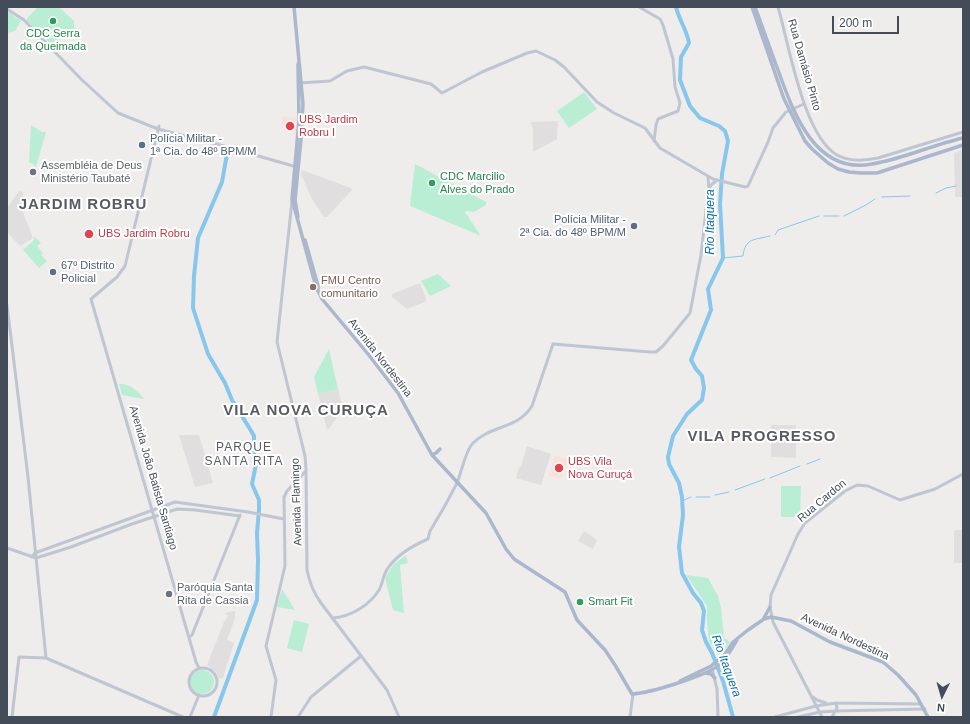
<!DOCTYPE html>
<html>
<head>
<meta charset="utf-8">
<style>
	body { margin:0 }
	#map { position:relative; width:970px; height:724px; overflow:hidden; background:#efecec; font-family:Helvetica,sans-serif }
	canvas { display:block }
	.frame { position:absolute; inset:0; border:8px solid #454c59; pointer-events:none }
	.north { position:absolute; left:922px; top:676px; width:40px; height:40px; -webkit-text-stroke:3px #fff; paint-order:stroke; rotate:185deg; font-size:11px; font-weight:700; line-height:16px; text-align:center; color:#454c59 }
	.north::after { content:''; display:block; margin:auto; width:14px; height:18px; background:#454c59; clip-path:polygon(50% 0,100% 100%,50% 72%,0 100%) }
	.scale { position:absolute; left:832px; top:16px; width:67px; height:18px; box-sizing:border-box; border:2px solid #454c59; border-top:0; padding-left:5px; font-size:12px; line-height:14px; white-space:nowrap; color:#454c59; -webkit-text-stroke:3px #fff; paint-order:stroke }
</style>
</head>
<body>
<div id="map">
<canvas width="970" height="724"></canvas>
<div class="frame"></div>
<div class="north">N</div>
<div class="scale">200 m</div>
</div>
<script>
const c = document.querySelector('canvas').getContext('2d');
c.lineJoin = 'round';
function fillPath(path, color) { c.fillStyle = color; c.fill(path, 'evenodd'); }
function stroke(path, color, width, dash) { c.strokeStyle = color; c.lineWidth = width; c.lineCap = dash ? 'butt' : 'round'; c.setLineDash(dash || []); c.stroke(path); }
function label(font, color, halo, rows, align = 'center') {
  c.font = font + ' Helvetica,sans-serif'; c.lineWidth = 4; c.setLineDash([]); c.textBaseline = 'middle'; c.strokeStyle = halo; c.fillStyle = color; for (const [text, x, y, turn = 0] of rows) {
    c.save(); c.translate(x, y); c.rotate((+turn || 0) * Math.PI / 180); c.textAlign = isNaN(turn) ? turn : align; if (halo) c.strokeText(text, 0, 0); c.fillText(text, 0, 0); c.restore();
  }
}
const education = new Path2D(`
	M558 121 557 139 533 152V128L530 122Z
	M963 150V197H955L954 153Z
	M302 170 351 188 352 190 327 217H324L312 199 301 174Z
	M19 191 23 192V208L22 210 33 238 20 246 7 232V208Z
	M420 283 427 301 407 309 392 297V294Z
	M338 389 343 408 329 429H327L318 394Z
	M771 425H796V458L771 457Z
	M179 435H199L213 483 195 487Z
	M527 446 551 454 541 485 516 478 519 468 522 466H521Z
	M954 530H963V563H954Z
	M584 531 597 540 593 549 578 541Z
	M234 611H235V618L227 640 234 643 223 678 219 679 216 672 207 665 224 622 228 616 225 613Z`);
const medical = new Path2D(`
	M282 116 298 118 296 135 281 125Z
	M555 455 568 459 561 479 549 476Z`);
const green = new Path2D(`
	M38 7H59L74 21 75 35H64L51 44 27 21V18Z
	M7 11 21 21 15 31 7 33Z
	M584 92 597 109 569 128 557 111Z
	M31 125 42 132H46L36 167 33 164 29 162Z
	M415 164 486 202V205L474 212 467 211 465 212 481 236 410 206Z
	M34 236 41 243 37 246 43 253 41 255 47 261 39 268 23 250 34 240Z
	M438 274 451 286 430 296 421 281Z
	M329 349 338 389 318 394 314 377Z
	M119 384C129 383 138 391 144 399L122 395Z
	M781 486H801L800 517H781Z
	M406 555 408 563 400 565 404 613 393 610 385 578 393 565Z
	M686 575 708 578 718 596 721 607 724 638 730 642 719 656 709 642 707 623V606Z
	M282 589 294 608 295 610 277 607Z
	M294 620 309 624 302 652 287 648Z
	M190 682a12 12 0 1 1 24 0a12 12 0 1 1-24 0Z`);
const stream = new Path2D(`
	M936 193 946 188 956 186
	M882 197 910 196
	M824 216H839
	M844 216 866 205 875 199
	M775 235 778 230 819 216
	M723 258 743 256C745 238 754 240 770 236
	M807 464 820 459
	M770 478 800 466
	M735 490 765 479
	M715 495 729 492
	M696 497H710
	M682 501 691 497`);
const river = new Path2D(`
	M676 7C679 20 687 30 689 43L681 57 680 80 690 106 700 118 719 126 725 131 728 141 722 174 720 204 723 258 708 289 711 310 691 360 696 369 702 376 704 388 702 400 687 414 673 436 668 457 669 464 679 483 682 497 683 515 679 547 682 573 693 593 701 603 704 611 702 630 706 642 712 653 723 681 733 717
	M214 717 257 600 258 560 257 533 259 510V500L252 484 256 464 254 455V436L250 429 232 400 225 383 208 354 193 308 194 276 198 238 222 182 227 154`);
const minor = new Path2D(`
	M639 7 660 19 663 25 673 59 675 87 680 103 678 111 658 119 656 125 654 141
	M778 7C789 44 803 135 837 155 850 162 864 161 878 158L963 132
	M7 9 24 20 81 79 118 113 158 129 224 146
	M300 83 330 81 347 71 364 67 431 84 442 93 482 72 527 53 536 51 555 60 564 67 597 102 614 113 645 128 660 148 713 179 745 187 748 186 768 142 773 128 786 112 804 104
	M159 126 125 266 117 277 91 299 196 662 199 668
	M223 146 297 167
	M708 177 709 189
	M292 201 277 342 305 456 306 469 307 570C310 583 313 592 321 603L387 690 399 717
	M7 305 28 477 46 658
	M7 548 36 558 71 547 132 524 177 509 195 510 240 516
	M32 557 35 553 175 502 248 512 284 519
	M333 618C350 617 370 605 379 590 383 583 383 574 388 568 397 555 414 545 428 539L430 531C440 515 449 499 457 483 462 471 465 451 473 443 491 425 518 429 532 406L553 344 650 352H656L663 346 690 313 701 255 708 192 711 185 716 181
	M189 637 192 635 240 515
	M189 682a14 14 0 1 1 28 0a14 14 0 1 1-28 0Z
	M712 669 717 689 718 717
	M813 697 817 700 826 703
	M12 717 19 657 46 658 183 717
	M190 717 199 695
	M271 717 276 680 266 646 285 566 284 497 287 491 306 471
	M298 717 311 697 361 656
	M630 717 633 694
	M775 717 816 706 836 703 921 704
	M798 717 820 712 836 711 925 709
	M822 717 773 622 770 607 771 595 798 534 805 523 845 491 857 485 868 486 900 500 935 489 963 474
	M832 717 837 708 836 703`);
const major = new Path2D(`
	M294 7 303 104 301 139 295 200 298 217
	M752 7 784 99 805 141 812 149 828 163 838 169 849 172 861 173H877L963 145
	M755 7C763 28 770 49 778 70 793 112 815 175 872 164 903 159 932 145 963 138
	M299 61 298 65 299 120 292 199 316 287 322 299 368 354 398 393 432 455 486 513 506 549 514 559 565 592 577 620 605 650 615 665 632 694C650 693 706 676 719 665 727 658 732 649 737 640
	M305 240 318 286V289
	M432 455 436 453 440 449
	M764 618 770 607
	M705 673 711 674 715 678
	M680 681 711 666 725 654 733 642 748 630 764 619 771 617 791 621 830 642 883 662 898 675 916 695 928 717`);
const markers = [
	[53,21,4,"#2e9e5b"],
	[290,126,5,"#e0444e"],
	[142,145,4,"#5c6f8a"],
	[33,172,4,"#6b7280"],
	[432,183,4,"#2e9e5b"],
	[634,226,4,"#5c6f8a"],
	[89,234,5,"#e0444e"],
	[53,272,4,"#5c6f8a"],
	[313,287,4,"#8d6e63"],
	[559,468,5,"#e0444e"],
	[169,594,4,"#6b7280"],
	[580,602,4,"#2e9e5b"]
];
const leisureNames = [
	["CDC Serra",53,34,"center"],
	["da Queimada",53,47,"center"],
	["CDC Marcilio",440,177],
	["Alves do Prado",440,190],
	["Smart Fit",588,602]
];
const streetNames = [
	["Rua Damásio Pinto",804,65,74],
	["Avenida Nordestina",380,358,52],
	["Avenida João Batista Santiago",153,478,74],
	["Rua Cardon",822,501,-40],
	["Avenida Flamingo",297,502,-92],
	["Avenida Nordestina",845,637,25]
];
const healthNames = [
	["UBS Jardim",299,120],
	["Robru I",299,133],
	["UBS Jardim Robru",98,234],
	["UBS Vila",568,462],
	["Nova Curuçá",568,475]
];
const serviceNames = [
	["Polícia Militar -",150,139],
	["1ª Cia. do 48º BPM/M",150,152],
	["Polícia Militar -",626,220,"right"],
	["2ª Cia. do 48º BPM/M",626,233,"right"],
	["67º Distrito",61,266],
	["Policial",61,279]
];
const worshipNames = [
	["Assembléia de Deus",41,166],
	["Ministério Taubaté",41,179],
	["Paróquia Santa",177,588],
	["Rita de Cassia",177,601]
];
const educationNames = [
	["FMU Centro",321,281],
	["comunitario",321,294]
];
const waterNames = [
	["Rio Itaquera",711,222,-90],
	["Rio Itaquera",726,666,70]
];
const neighbourhoodNames = [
	["PARQUE",244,448],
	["SANTA RITA",244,462]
];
const districtNames = [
	["JARDIM ROBRU",83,205],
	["VILA NOVA CURUÇA",306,411],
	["VILA PROGRESSO",762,437]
];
fillPath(education, '#e0dede');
fillPath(medical, '#fae2db');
fillPath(green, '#b9eed5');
stroke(stream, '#86c7eb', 1);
stroke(river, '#86c7eb', 4);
stroke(minor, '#bfc6d2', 3);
stroke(major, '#abb7cc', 3.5);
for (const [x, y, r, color] of markers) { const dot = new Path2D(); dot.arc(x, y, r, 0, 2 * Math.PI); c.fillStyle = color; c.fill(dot); stroke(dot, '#fff', 1.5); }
label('11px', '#27864d', '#fff', leisureNames, 'left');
label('11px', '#454c59', '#fff', streetNames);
label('11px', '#be3a42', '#fff', healthNames, 'left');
label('11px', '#4e5e75', '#fff', serviceNames, 'left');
label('11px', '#5b616d', '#fff', worshipNames, 'left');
label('11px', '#785e54', '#fff', educationNames, 'left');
label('italic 12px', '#0c6ea5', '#fff', waterNames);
c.letterSpacing = '1px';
label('12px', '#595b61', '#fff', neighbourhoodNames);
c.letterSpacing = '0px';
c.letterSpacing = '1px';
label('bold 15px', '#595b61', '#fff', districtNames);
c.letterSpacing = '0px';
</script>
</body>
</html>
